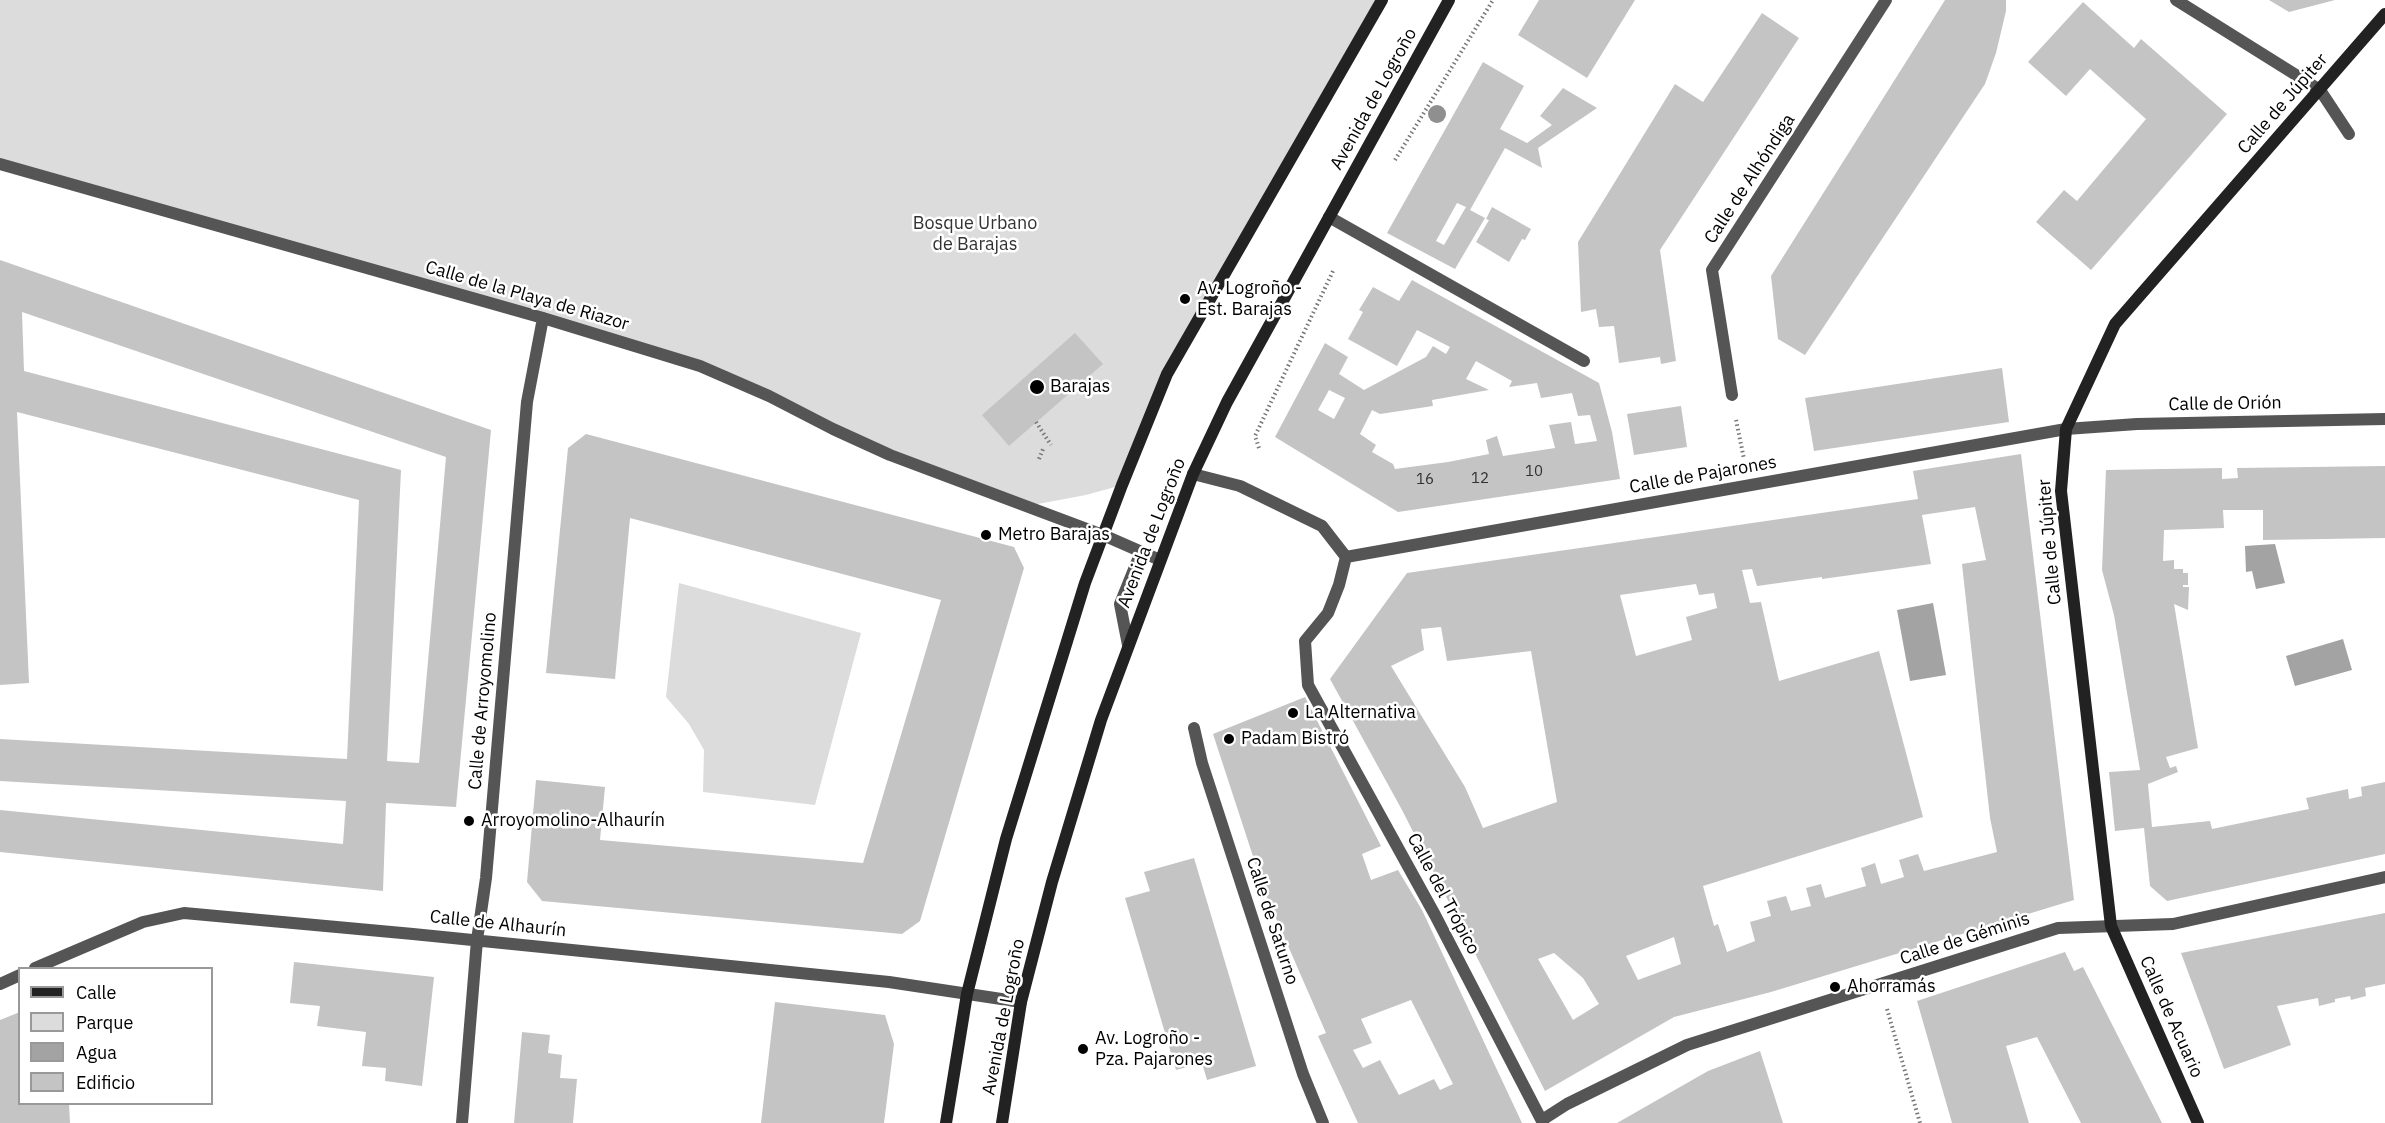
<!DOCTYPE html>
<html>
<head>
<meta charset="utf-8">
<style>
  body { margin:0 }
  #map { position:relative; width:2385px; height:1123px; overflow:hidden; background:#fff; font-family:"IBM Plex Sans",sans-serif }
  canvas { display:block }
  .legend { position:absolute; left:18px; top:967px; width:195px; height:138px; box-sizing:border-box; background:#fff; border:2px solid #999; margin:0; padding:8px 10px; list-style:none; font-size:18px; color:#000 }
  .legend li { display:flex; align-items:center; gap:12px; height:30px }
  .legend b { width:30px; border:2px solid #999 }
</style>
</head>
<body>
<div id="map">
<canvas width="2385" height="1123"></canvas>
<ul class="legend">
<li><b style="height:8px;background:#222"></b>Calle</li>
<li><b style="height:16px;background:#dcdcdc"></b>Parque</li>
<li><b style="height:16px;background:#a3a3a3"></b>Agua</li>
<li><b style="height:16px;background:#c4c4c4"></b>Edificio</li>
</ul>
</div>
<script>
const ctx = document.querySelector('canvas').getContext('2d');
ctx.lineJoin = 'round';
function fillPath(path, color) {
  ctx.fillStyle = color;
  ctx.fill(path, 'evenodd');
}
function stroke(path, color, width, dash) {
  ctx.strokeStyle = color;
  ctx.lineWidth = width;
  ctx.lineCap = dash ? 'butt' : 'round';
  ctx.setLineDash(dash || []);
  ctx.stroke(path);
}
function drawText(font, color, halo, rows, align = 'center') {
  ctx.font = font + ' "IBM Plex Sans",sans-serif';
  ctx.lineWidth = 5;
  ctx.setLineDash([]);
  ctx.textBaseline = 'middle';
  ctx.strokeStyle = halo;
  ctx.fillStyle = color;
  for (const [text, x, y, turn = 0] of rows) {
    ctx.save();
    ctx.translate(x, y);
    ctx.rotate((+turn || 0) * Math.PI / 180);
    ctx.textAlign = isNaN(turn) ? turn : align;
    if (halo) ctx.strokeText(text, 0, 0);
    ctx.fillText(text, 0, 0);
    ctx.restore();
  }
}
const green = new Path2D(`
  M0,0H1382L1167,374L1122,485L1086,495L1027,506L998,496L700,366L0,164Z
  M679,583L861,633L815,805L703,792L704,750L689,724L666,697Z`);
const water = new Path2D(`
  M2275,544L2285,583L2256,589L2252,571L2246,572L2245,546Z
  M1933,603L1946,675L1910,681L1897,610Z
  M2343,639L2352,670L2295,686L2286,656Z`);
const building = new Path2D(`
  M1539,0H1635L1587,78L1518,35Z
  M1945,0H2006V11L1996,53L1985,84L1805,355L1778,339L1771,276Z
  M2269,0H2335L2289,12Z
  M2083,2L2134,48L2141,39L2227,114L2091,270L2036,222L2064,190L2077,201L2146,119L2090,69L2066,96L2028,62Z
  M1762,13L1799,38L1660,250L1676,361L1661,364L1660,357L1619,363L1614,326L1599,327L1596,309L1581,312L1578,242L1675,84L1703,102Z
  M1483,62L1524,86L1500,129L1527,143L1552,125L1540,116L1563,88L1597,108L1538,148L1542,168L1505,148L1470,210L1485,218L1455,269L1387,233ZM1457,203L1466,207L1444,245L1436,241Z
  M1492,207L1531,229L1525,240L1522,239L1509,262L1476,242L1489,220L1486,219Z
  M0,260L491,430L456,807L386,803L383,891L0,852V810L343,844L346,801L0,781V739L347,759L359,500L17,412L29,683L0,685ZM22,312L446,457L419,763L387,761L401,470L24,371Z
  M1412,280L1599,383L1612,432L1620,479L1398,512L1275,437L1325,343L1348,357L1339,374L1364,390L1426,357L1433,346L1446,354L1450,347L1417,330L1397,366L1348,339L1363,312L1359,310L1373,287L1399,301ZM1476,361L1512,381L1509,387L1537,383L1541,398L1572,393L1578,416L1590,415L1597,441L1575,444L1571,422L1549,425L1555,448L1503,456L1497,436L1486,440L1489,454L1448,462L1395,469L1393,464L1372,452L1376,445L1360,434L1372,410L1380,414L1433,406L1432,400L1489,390L1466,379ZM1329,390L1345,398L1334,419L1318,410Z
  M1075,333L1103,364L1009,446L982,415Z
  M2002,368L2009,422L1814,451L1805,398Z
  M1681,406L1687,447L1634,455L1627,414Z
  M586,434L1014,547L1024,568L920,921L902,934L542,901L527,882L536,780L605,787L600,840L863,863L941,600L630,518L615,679L546,673L568,448Z
  M2021,454L2074,900L1771,992L1674,1017L1545,1091L1402,810L1330,679L1407,573L1918,499L1913,471ZM1975,507L1986,560L1962,564L1990,818L1997,852L1924,871L1918,854L1899,860L1904,877L1881,884L1875,863L1861,868L1866,886L1825,898L1821,884L1806,888L1811,906L1791,911L1786,896L1767,901L1771,916L1750,922L1755,941L1727,952L1718,924L1714,926L1703,886L1923,817L1879,651L1779,681L1761,602L1750,603L1742,570L1752,569L1757,586L1822,577V579L1931,564L1922,515ZM1696,584L1699,595L1714,593L1717,608L1686,617L1692,640L1636,656L1620,595ZM1441,627L1447,661L1531,651L1557,802L1483,828L1465,787L1391,666L1424,650L1421,629ZM1674,937L1681,964L1638,980L1626,956ZM1554,953L1583,978L1599,1004L1573,1020L1538,959Z
  M2385,466V538L2263,540V510H2223L2224,528L2164,530L2163,561L2174,560V569H2183V573H2188V585H2183V587H2189L2188,610L2174,604L2198,748L2166,757L2170,768L2176,766L2178,772L2148,784L2152,827L2210,821L2212,829L2309,809L2306,798L2348,789L2349,799L2362,796L2361,787L2385,782V854L2167,901L2150,886L2144,828L2115,831L2109,772L2140,770L2114,615L2102,570L2106,470L2222,468V479L2238,478L2237,468Z
  M1305,697L1381,846L1362,854L1371,880L1398,870L1422,910L1522,1123H1358L1318,1036L1326,1033L1265,893L1213,734ZM1411,1000L1453,1084L1440,1090L1434,1079L1399,1095L1380,1060L1363,1068L1353,1050L1372,1043L1361,1019Z
  M1194,858L1256,1066L1207,1080L1202,1063L1176,1070L1125,898L1150,891L1144,872Z
  M2385,913V984L2365,988L2366,996L2351,1000L2350,996L2335,999V1002L2319,1006L2318,998L2277,1006L2291,1045L2224,1069L2181,953Z
  M2065,952L2074,971L2083,967L2162,1123H2081L2037,1037L2006,1046L2029,1123H1952L1917,1001Z
  M294,962L434,977L422,1086L385,1081L386,1068L362,1066L366,1032L317,1026L320,1006L290,1003Z
  M775,1002L885,1015L894,1044L884,1123H761Z
  M20,1012V1104H69L70,1123H0V1020Z
  M522,1032L550,1035L548,1053L562,1055L560,1078L577,1079L573,1123H514Z
  M1760,1051L1783,1123H1617L1708,1071Z`);
const path = new Path2D(`
  M1395,160L1493,0
  M1736,420L1744,459
  M1036,422L1051,445
  M1259,448L1255,436L1334,269
  M1039,459L1043,449
  M1887,1009L1920,1123`);
const lane = new Path2D(`
  M2320,90L2349,134`);
const street = new Path2D(`
  M2176,0L2320,90
  M0,164L543,318L700,366L769,396L833,429L890,455L1103,535L1160,560
  M1329,217L1584,361
  M1732,395L1712,270L1886,0
  M1193,474L1240,486L1322,526L1346,557
  M1346,557L2066,429L2137,424L2385,419
  M1346,557L1339,585L1328,613L1305,641L1308,685L1435,915L1543,1123
  M1128,645L1120,604L1141,552
  M1194,728L1202,763L1303,1074L1323,1123
  M35,968L143,922L184,913L413,934L889,982L1021,1002
  M0,984L20,975
  M1542,1120L1567,1104L1687,1045L2058,928L2173,924L2385,877
  M462,1123L477,940L486,878L527,402L543,318`);
const secondary = new Path2D(`
  M946,1123L967,994L1006,839L1085,583L1122,485L1167,374L1382,0
  M1002,1123L1021,1002L1052,882L1101,720L1193,474L1227,402L1449,0
  M2198,1123L2111,926L2061,491L2066,429L2115,324L2385,14`);
const trees = [
  [1437,114]
];
const markers = [
  [1185,299,6,"#000"],
  [1037,387,8,"#000"],
  [986,535,6,"#000"],
  [1293,713,6,"#000"],
  [1229,739,6,"#000"],
  [469,821,6,"#000"],
  [1835,987,6,"#000"],
  [1083,1049,6,"#000"]
];
const numberNames = [
  ["10",1534,472],
  ["12",1480,479],
  ["16",1425,480]
];
const streetNames = [
  ["Avenida de Logroño",1374,99,-61],
  ["Calle de Júpiter",2283,104,-49],
  ["Calle de Alhóndiga",1750,179,-57],
  ["Calle de la Playa de Riazor",527,296,16],
  ["Calle de Orión",2225,404,-1],
  ["Calle de Pajarones",1703,475,-10],
  ["Avenida de Logroño",1152,533,-69],
  ["Calle de Júpiter",2050,542,-95],
  ["Calle de Arroyomolino",483,701,-85],
  ["Calle del Trópico",1443,894,62],
  ["Calle de Saturno",1272,921,72],
  ["Calle de Alhaurín",498,924,6],
  ["Calle de Géminis",1965,939,-18],
  ["Avenida de Logroño",1004,1017,-79],
  ["Calle de Acuario",2171,1017,66]
];
const parkNames = [
  ["Bosque Urbano",975,224],
  ["de Barajas",975,245]
];
const poiNames = [
  ["Av. Logroño -",1197,289],
  ["Est. Barajas",1197,310],
  ["Barajas",1050,387],
  ["Metro Barajas",998,535],
  ["La Alternativa",1305,713],
  ["Padam Bistró",1241,739],
  ["Arroyomolino-Alhaurín",481,821],
  ["Ahorramás",1847,987],
  ["Av. Logroño -",1095,1039],
  ["Pza. Pajarones",1095,1060]
];
fillPath(green, '#dcdcdc');
fillPath(water, '#a3a3a3');
fillPath(building, '#c4c4c4');
stroke(path, '#777', 4, [1.5, 3]);
stroke(lane, '#555', 12);
stroke(street, '#555', 12);
stroke(secondary, '#222', 12);
ctx.fillStyle = '#8f8f8f';
for (const [x, y] of trees) {
  ctx.beginPath();
  ctx.arc(x, y, 9, 0, 2 * Math.PI);
  ctx.fill();
}
for (const [x, y, r, color] of markers) {
  const dot = new Path2D();
  dot.arc(x, y, r, 0, 2 * Math.PI);
  ctx.fillStyle = color;
  ctx.fill(dot);
  stroke(dot, '#fff', 2);
}
drawText('15px', '#313131', null, numberNames);
drawText('18px', '#000', '#fff', streetNames);
drawText('18px', '#333', '#fff', parkNames);
drawText('18px', '#000', '#fff', poiNames, 'left');
</script>
</body>
</html>
